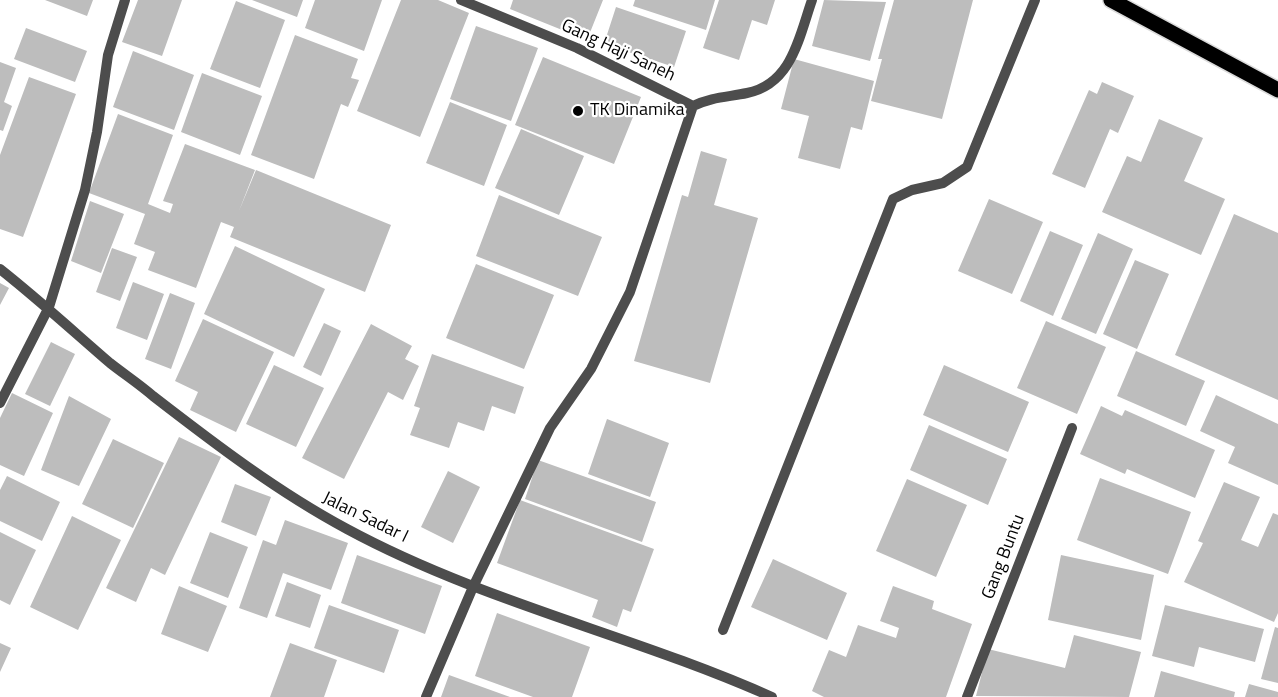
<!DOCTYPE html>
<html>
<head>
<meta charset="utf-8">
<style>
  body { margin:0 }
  canvas { display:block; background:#fff }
</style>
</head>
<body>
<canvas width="1278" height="697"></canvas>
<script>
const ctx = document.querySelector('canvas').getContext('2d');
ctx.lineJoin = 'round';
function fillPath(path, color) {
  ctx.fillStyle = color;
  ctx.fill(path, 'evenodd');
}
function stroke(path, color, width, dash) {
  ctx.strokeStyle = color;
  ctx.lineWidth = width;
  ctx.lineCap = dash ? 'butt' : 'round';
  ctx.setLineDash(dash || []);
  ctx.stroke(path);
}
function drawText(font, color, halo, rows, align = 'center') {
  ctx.font = font + ' "Titillium Web",sans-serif';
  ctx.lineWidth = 4.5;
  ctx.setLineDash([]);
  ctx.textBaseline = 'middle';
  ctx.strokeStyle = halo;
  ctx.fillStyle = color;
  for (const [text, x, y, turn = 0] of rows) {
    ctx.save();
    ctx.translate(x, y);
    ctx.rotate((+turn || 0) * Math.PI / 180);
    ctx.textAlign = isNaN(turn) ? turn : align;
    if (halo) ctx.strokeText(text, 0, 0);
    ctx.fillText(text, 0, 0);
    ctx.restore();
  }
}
const building = new Path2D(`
  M45,0H93L87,16Z
  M138,0H182L162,56L122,42Z
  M252,0H303L297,17Z
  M315,0H382L364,51L305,28Z
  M401,0H438L469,13L420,137L357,111Z
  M513,0H603L587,40L510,9Z
  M635,0H715L706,30L633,6Z
  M719,0H775L767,25L752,20L739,60L703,48Z
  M824,0L886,2L870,61L812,46Z
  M894,0H973L942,119L871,101L882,59H878Z
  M236,1L285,20L260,88L210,69Z
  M616,7L686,31L674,67L604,44Z
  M476,26L538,48L511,121L450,99Z
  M26,28L87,51L75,82L14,59Z
  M295,35L358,59L351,78L359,80L348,107L341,104L314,179L251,155Z
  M133,51L194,75L174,130L113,107Z
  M543,57L641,97L614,164L515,125Z
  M794,59L874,81L862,130L851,127L840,169L798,158L809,116L781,109Z
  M0,62L16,68L4,102L12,106L3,131L0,130Z
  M202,73L262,96L240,155L181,132Z
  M29,77L76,94L23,237L0,229V155Z
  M1102,82L1134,96L1118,133L1110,129L1085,188L1052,174L1089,90L1097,94Z
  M450,102L507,125L484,186L426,163Z
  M118,114L173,135L148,204L170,213L173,204L163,201L185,144L255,170L239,211L256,170L391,225L365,292L230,237L234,227L221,222L196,288L148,270L155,252L134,244L145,214L89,193Z
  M1159,119L1203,138L1184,181L1225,199L1201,255L1102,212L1127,156L1141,162Z
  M521,129L584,156L559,215L495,188Z
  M701,151L727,159L714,205L758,218L710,383L634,361L682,195L688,197Z
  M499,195L602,237L578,296L476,256Z
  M989,199L1043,222L1012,294L958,271Z
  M90,201L124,214L101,273L71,261Z
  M1234,214L1278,233V400L1175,355Z
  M1050,231L1083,245L1053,316L1020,301Z
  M1098,233L1133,249L1096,334L1061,319Z
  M235,246L325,289L294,357L204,314Z
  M112,248L137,257L120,301L96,292Z
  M1135,260L1169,274L1137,349L1103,334Z
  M476,264L554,295L524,369L446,338Z
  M133,282L164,294L147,340L116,328Z
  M0,283L9,288L0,305Z
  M170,293L195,303L171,369L145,359Z
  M203,319L274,352L236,432L190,410L198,392L175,381Z
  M1046,321L1106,347L1077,414L1017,388Z
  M324,323L341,331L321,376L303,367Z
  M371,324L412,346L405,359L419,366L403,400L388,392L344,479L302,458Z
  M51,342L75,354L50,406L25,394Z
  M1136,351L1205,381L1186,426L1117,396Z
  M432,354L524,387L515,414L492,406L484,431L458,422L449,448L410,435L420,408L414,406Z
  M274,365L324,388L296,447L246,424Z
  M944,365L1029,402L1008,452L923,415Z
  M12,393L53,413L24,476L0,465V418Z
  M1216,395L1278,424V485L1228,463L1235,447L1200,431Z
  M69,396L111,419L79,486L41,470Z
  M1101,406L1122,416L1125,410L1215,450L1195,498L1127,469L1125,474L1080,454Z
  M607,419L669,443L650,497L588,474Z
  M929,425L1007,459L988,505L910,470Z
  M179,437L221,457L165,575L151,568L136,602L106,588Z
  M113,439L164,463L133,528L82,504Z
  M538,460L656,502L642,542L525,499Z
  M448,471L480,487L453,543L421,527Z
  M7,476L60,502L42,541L0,521V490Z
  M1100,478L1191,512L1168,574L1077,540Z
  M907,479L967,505L936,577L876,551Z
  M1224,482L1260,497L1241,540L1258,547L1273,513L1278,515V613L1274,622L1184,582L1203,543L1198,541Z
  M235,484L271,497L256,536L221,522Z
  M520,500L654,549L631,612L623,609L617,627L592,617L598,600L497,563Z
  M72,516L121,540L78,630L30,607Z
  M285,520L348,543L331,590L283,573L267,618L239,608L263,540L276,545Z
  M0,532L36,550L10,605L0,600Z
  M210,532L248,547L228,598L190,583Z
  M357,555L442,586L425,634L341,603Z
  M1061,555L1154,575L1141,640L1048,620Z
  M773,559L847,593L827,640L751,607Z
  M287,582L321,595L310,628L275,616Z
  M179,586L227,606L208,652L161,634Z
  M893,586L934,601L932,609L972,624L946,697H824L812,691L829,650L846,657L858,625L896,638L899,628L880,621Z
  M329,605L399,630L384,673L314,648Z
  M1165,605L1264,629L1255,662L1199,647L1194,667L1152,656Z
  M497,613L590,647L572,697H533L475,676Z
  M1275,627L1278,628V683L1261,679Z
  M1074,635L1141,652L1129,697L976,696L988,649L1065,668Z
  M0,643L11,648L0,672Z
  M290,643L337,660L324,697H270Z
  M1161,671L1235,692L1234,697H1154Z
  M449,675L510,697H441Z
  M1249,684L1278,692V697H1245Z`);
const minor = new Path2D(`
  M461,0L577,48L693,106
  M0,269C38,299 73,331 110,363C124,374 139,384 153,396C215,444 278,492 347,529C482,602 633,635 772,697
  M0,403L49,307L85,190L97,132L108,55L125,0
  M723,630L893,199L912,190L943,183L967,167L1035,0
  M426,697L473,587L550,428L591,369L630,292L693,106C711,97 728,97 747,93C792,84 799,37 812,0
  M967,697L1072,428`);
const major = new Path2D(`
  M1111,0L1278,90`);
const markers = [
  [578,111,6,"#000"]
];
const streetNames = [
  ["Gang Haji Saneh",618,51,25],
  ["Jalan Sadar I",365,518,26],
  ["Gang Buntu",1004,557,-69]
];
const poiNames = [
  ["TK Dinamika",590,111]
];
fillPath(building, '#bdbdbd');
stroke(major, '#dbdbdb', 18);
stroke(minor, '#4d4d4d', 10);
stroke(major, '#000', 15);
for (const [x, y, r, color] of markers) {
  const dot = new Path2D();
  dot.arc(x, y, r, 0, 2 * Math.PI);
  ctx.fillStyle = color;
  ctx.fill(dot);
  stroke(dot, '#fff', 2);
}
drawText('18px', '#000', '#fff', streetNames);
drawText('18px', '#000', '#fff', poiNames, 'left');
</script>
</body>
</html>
